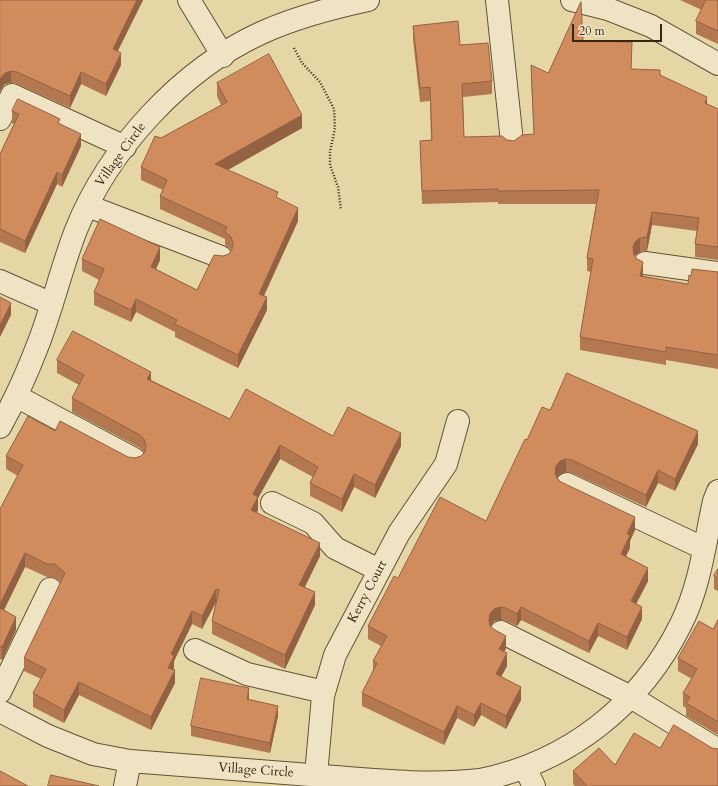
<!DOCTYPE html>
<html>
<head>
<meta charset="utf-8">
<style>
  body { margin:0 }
  #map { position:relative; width:718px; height:786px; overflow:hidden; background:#e5d6a5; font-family:Cardo,serif }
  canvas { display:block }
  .scale { position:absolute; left:572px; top:24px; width:90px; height:18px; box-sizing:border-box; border:2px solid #342611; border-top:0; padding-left:5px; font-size:12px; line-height:14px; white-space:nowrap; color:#342611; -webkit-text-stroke:3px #eee4c4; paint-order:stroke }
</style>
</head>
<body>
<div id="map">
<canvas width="718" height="786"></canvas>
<div class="scale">20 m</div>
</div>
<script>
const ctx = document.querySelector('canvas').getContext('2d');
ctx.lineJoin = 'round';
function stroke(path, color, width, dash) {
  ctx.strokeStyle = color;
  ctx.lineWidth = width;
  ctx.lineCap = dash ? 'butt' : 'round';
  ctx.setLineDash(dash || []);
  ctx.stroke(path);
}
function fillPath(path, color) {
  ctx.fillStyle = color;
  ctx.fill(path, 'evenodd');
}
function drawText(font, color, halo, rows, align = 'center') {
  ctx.font = font + ' Cardo,serif';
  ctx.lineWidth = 3;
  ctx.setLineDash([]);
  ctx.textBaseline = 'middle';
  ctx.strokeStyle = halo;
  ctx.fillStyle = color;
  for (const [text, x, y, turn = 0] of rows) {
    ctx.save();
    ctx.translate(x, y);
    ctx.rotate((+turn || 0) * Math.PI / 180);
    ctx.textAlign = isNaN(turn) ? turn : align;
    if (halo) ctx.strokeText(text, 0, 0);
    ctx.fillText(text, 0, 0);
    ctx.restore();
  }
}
const path = new Path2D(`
  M294,48L302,63L320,82L334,109L335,128L330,152V165L338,187L341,210`);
const minor = new Path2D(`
  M189,0L223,56
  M497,0L512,142
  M572,0L608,9L651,26L718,64
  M0,119L12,95L125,147
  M88,206L221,257
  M645,263L718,273
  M0,281L52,304
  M16,396L134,459
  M0,427C15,400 28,371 39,342C53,305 62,266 76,230C109,148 181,70 261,33C296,17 331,8 368,0
  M567,484L703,548
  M272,503L313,523L335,548L379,570
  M501,632L631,697L718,750
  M195,650L247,674L324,692
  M0,692L50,589
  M0,711L48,736L93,754L130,761C195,766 259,771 323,776C374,780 429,786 480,780C569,762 641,705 681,624C700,586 705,542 714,501L718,491
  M525,768L534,786
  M316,775L323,696L335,655L399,533L446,464L458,421
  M125,786L130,761`);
const wall = new Path2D(`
  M0,0H143L117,51L121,65L106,96L81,84L70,108L17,84L11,83L5,84L0,91Z
  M680,0H718V44L696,34V21L702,10Z
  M413,26L460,45L492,81V94L463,97L464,137L507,140L514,141L534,134L531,78V65L548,73L583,41L632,56L631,69L660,75L707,104L718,109V260L695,257V244L697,231L652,225L647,251L640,252L635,255V256L643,276L688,284L691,276L718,272V369L666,360V365L580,350V337L591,272L587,271V258L596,204H498V202L422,204L420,141L431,140L430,101L420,102L413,40Z
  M217,83L302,128L228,170L278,198L298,221L264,296L267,310L238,368L175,337V332L136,312L131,322L94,305V292L99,280L82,271V259L160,260L156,269L197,290L223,256L229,254L231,251V249L225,245V239L160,209V196L163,190L141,180V167L161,138L221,105L217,96Z
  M12,111L60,124L81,146L62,187L57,184L25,253L0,242V154L14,124L12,123Z
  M57,360L151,380L230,419L333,436L401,446L375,498L354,487L342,512L310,496V483L313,477L280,459L258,498V510L257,513L320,556L305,587L315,605L285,669L212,634V621L216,602L202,629L192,624L174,661V669L175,683L151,730L79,695L64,723L33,707V693L41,679L24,671V658L61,582L55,578L47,577L25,567L4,610L16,630L2,660L0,659V509L18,476L6,469V456L55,431L128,457L135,458L141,456L144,452L140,448L72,412V398L79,385L57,373Z
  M550,410L698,444L675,491L658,483L646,507L572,473L566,472L560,474L556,478L561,482L635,530L630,541V548L626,556L648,581L636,604L642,619L627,650L598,636L589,653L521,620L517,626L506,621L501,620L494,621L490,626L506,648L504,652L507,666L501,677L521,700L506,729L481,715L474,727L457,718L444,745L362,706V693L373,671V661L381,646L368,639V626L398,578L486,521L527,440Z
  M718,569V591L714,589V576Z
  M718,620V735L686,716V708L683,706V693L692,679L678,671V658L713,629Z
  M249,698V700L278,716L270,753L191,736V726Z
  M660,748H712L718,786H575L573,784V771L615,765Z`);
const shadedWall = new Path2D(`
  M137,0H143L113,61V49Z
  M121,53V65L106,96V84Z
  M11,71V83L5,84L0,91V79L1,77L5,73Z
  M81,72V84L70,108V96Z
  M707,97V111L705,103Z
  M302,115V128L215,177V164Z
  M81,134V146L62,187V175Z
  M57,172V184L25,253V241Z
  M298,208V221L259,306V294Z
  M652,212V225L647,251V237Z
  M640,238V252L635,255L633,261V247L635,242Z
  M160,247V260L151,280V267Z
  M643,262V275L640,289V276Z
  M267,297V310L238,368V355Z
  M136,299V312L131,322V310Z
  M11,303V315L0,337V325Z
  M151,372V385L147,379Z
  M698,431V444L675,491V479Z
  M401,433V446L375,498V485Z
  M280,445V459L258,498V510L251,523V510L253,494Z
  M566,459V472L560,474L556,478L555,473L556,466L560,461Z
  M658,470V483L646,507V495Z
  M354,474V487L342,512V499Z
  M635,517V530L630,541V548L621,566V554L627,534Z
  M320,543V556L299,598V585Z
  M25,553V567L0,618V604Z
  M648,568V581L631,614V601Z
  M216,589V602L202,629V616Z
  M315,592V605L285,669V655Z
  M501,607V620L494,621L490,627L489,620L490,614L494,609Z
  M521,607V620L517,626V614Z
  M642,607V619L627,650V637Z
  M192,611V624L174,661V669L168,681V668L171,654Z
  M16,617V630L2,660V647Z
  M598,623V636L589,653V641Z
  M506,636V648L499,662V649Z
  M507,653V666L496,686V674Z
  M175,670V683L151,730V717Z
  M79,682V695L64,723V710Z
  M521,687V700L506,729V716Z
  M249,688V698L247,709V699Z
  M481,703V715L474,727V715Z
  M278,706V716L270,753V743Z
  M457,706V718L444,745V732Z`);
const building = new Path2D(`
  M0,0H137L113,49L121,53L106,84L81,72L70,96L17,72L11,71L5,73L0,79Z
  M706,0H718V31L696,21Z
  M581,2L583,41L632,42L631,69L660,70V75L707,97L705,103L718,109V247L695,244L699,218L652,212L647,237L640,238L635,242L633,247L634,255L637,259L643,262L640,276L688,284L689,275L691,276L692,269L718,272V355L666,347V352L580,337L593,259L587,258L599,190L498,191V189L422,191L420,141L432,140L430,87L420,88L413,26L458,21L460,45L488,43L492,81L462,84L464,137L502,136L507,140L514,141L522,135L534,134L531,65L548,73Z
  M269,54L302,115L215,164L278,192L276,197L298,208L259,294L267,297L238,355L175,324L177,320L136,299L131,310L94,292L104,269L82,259L100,219L160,247L151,267L197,290L214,255L223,256L229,254L232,249L233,243L231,237L225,232L227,227L160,196L167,180L141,167L155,136L161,138L227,102L217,83Z
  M18,99L60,119L58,123L81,134L62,175L57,172L25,241L0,229V154L19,114L12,111Z
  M0,297L11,303L0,325Z
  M73,331L151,372L147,379L230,419L246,389L333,436L348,407L401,433L375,485L354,474L342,499L310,483L318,467L280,445L253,494L258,497L251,510L320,543L299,585L315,592L285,655L212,621L219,590L216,589L202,616L192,611L171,654L174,656L168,668L175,670L151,717L79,682L64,710L33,693L46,669L24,658L65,573L55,564H47L25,553L0,604V509L23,465L6,456L28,416L55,431L60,421L128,457L135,458L141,456L145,452L146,445L144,439L140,435L72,398L84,375L57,360Z
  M567,373L698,431L675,479L658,470L646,495L572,460L566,459L560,461L556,466L555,473L557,478L561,482L635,517L627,534L630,535L621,554L648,568L631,601L642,607L627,637L598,623L589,641L521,607L517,614L506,608L501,607L494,609L490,614L489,620L490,626L495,630L506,636L499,649L507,653L496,674L521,687L506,716L481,703L474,715L457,706L444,732L362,693L377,663L373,661L387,636L368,626L394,576L398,578L440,497L486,521L525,439L527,440L542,407L550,410Z
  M718,569V578L714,576Z
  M0,608L16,617L2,647L0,646Z
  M718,620V722L686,703L690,697L683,693L697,669L678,658L699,621L713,629Z
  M201,678L249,688L247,699L278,706L270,743L191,726Z
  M674,725L712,748L718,749V786H587L573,771L599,748L615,765L634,733L660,748Z
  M0,771L28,786H0Z
  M51,775L99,786H48Z`);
const streetNames = [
  ["Village Circle",121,155,-54],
  ["Kerry Court",368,592,-62],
  ["Village Circle",256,771,4]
];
stroke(minor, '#605236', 24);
stroke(path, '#342611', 2.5, [1, 2]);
stroke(minor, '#eee4c4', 22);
fillPath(wall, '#b47851');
fillPath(shadedWall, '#926242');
fillPath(building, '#d18c5e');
stroke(building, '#926242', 1);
drawText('13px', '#342611', '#eee4c4', streetNames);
</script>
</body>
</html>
